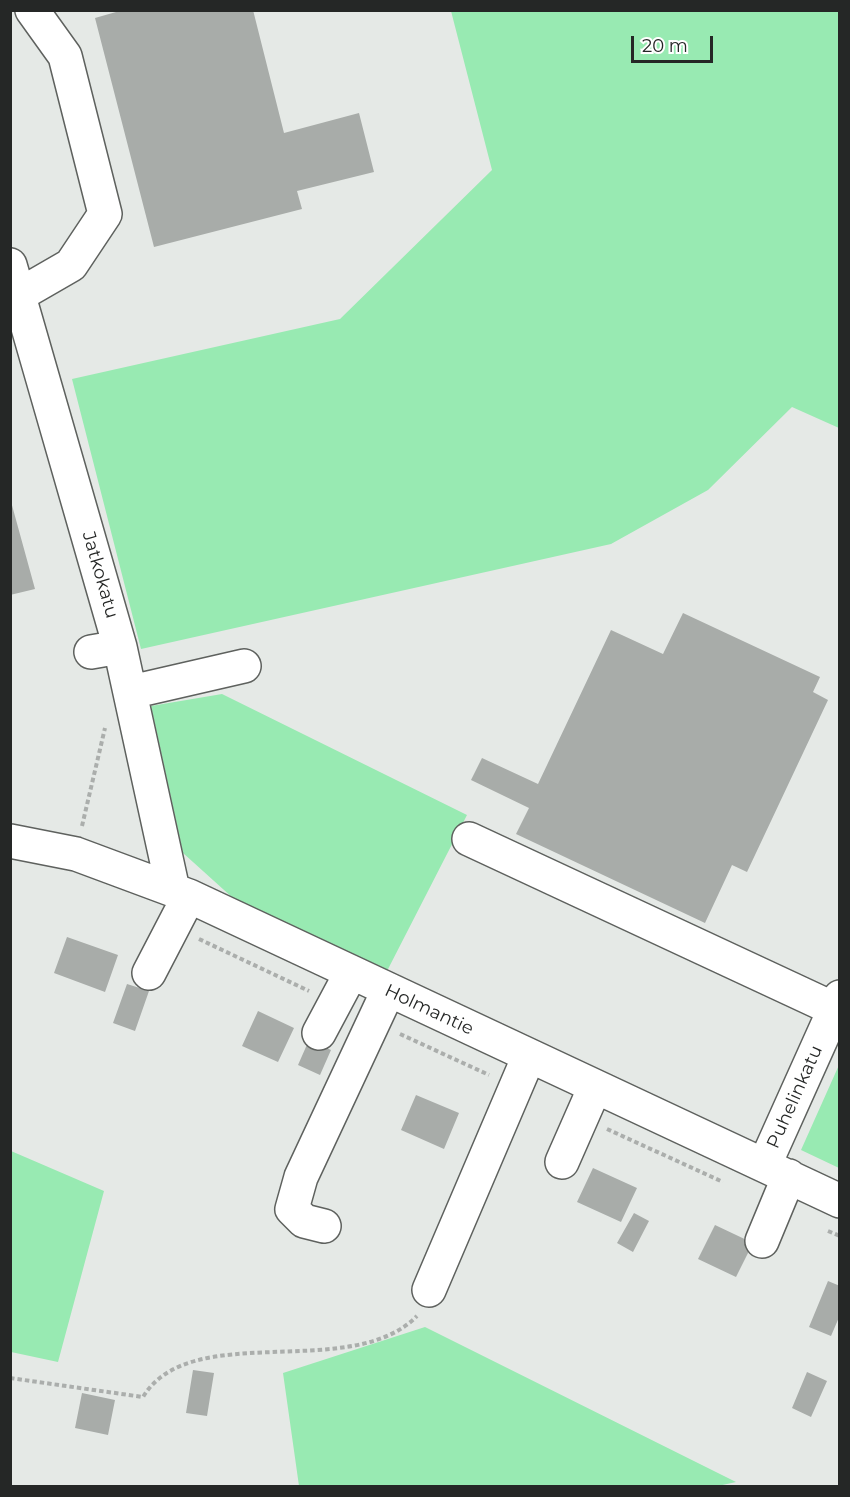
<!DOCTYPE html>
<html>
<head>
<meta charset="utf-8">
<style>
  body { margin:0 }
  #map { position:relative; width:850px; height:1497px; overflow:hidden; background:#e5e9e6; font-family:Montserrat,sans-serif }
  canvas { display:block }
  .frame { position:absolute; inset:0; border:12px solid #252726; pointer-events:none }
  .scale { position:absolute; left:631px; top:36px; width:82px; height:27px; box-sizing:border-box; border:3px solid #252726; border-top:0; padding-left:8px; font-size:18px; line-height:21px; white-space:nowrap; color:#252726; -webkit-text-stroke:4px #fff; paint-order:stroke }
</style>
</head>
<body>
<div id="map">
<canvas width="850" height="1497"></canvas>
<div class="frame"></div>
<div class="scale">20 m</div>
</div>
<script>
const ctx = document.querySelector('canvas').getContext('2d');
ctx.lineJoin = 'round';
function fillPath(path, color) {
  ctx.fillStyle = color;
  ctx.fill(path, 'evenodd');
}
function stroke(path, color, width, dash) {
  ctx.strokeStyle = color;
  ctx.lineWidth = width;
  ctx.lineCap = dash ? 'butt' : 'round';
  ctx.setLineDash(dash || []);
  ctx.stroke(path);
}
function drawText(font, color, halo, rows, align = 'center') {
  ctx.font = font + ' Montserrat,sans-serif';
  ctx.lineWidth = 5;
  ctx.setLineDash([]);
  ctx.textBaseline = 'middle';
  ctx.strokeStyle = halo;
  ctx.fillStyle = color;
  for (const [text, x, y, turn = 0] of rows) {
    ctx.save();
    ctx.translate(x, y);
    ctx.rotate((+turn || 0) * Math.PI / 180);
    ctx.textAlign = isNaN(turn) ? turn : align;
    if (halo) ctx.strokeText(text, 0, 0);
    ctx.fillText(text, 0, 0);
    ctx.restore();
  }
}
const green = new Path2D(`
  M451,11H839V428L792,407L708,490L611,544L141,649L72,379L340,319L492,170Z
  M222,694L467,815L386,973L234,899L183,853L151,706Z
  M839,1065V1168L801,1150Z
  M11,1151L104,1191L58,1362L11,1352Z
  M425,1327L736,1482L718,1486H299L283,1373Z`);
const building = new Path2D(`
  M123,10H253L284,133L359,113L374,172L297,191L302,209L154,247L95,18Z
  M10,498L35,589L10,595Z
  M683,613L820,677L813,692L828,700L747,872L732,865L705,923L516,834L529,808L471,780L482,758L538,784L611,630L663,654Z
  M67,937L118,955L105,992L54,973Z
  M127,984L149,991L135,1031L113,1023Z
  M258,1011L294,1028L278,1062L242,1046Z
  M309,1040L331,1050L320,1075L298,1065Z
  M416,1095L459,1113L444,1149L401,1130Z
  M593,1168L637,1188L621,1222L577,1202Z
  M634,1213L649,1221L633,1252L617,1243Z
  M715,1225L753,1243L736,1277L698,1259Z
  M828,1281L840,1286V1315L831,1336L809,1327Z
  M193,1370L214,1373L207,1416L186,1413Z
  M807,1372L827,1381L811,1417L792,1408Z
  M82,1393L115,1400L108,1435L75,1428Z`);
const path = new Path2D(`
  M82,826L105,728
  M199,939L309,991
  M400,1034L489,1075
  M607,1129L723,1182
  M828,1231L840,1236
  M10,1378L143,1397C191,1318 351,1383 417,1316`);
const minor = new Path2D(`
  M10,265L120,647L173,890
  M19,295L71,265L105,214L65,56L32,10
  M91,652L120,647
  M131,692L244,666
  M469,839L834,1009
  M10,841L76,854L189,896L840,1201
  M149,973L189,896
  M319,1033L351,973
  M562,1162L595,1087
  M765,1164L840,997
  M324,1226L304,1221L292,1209L301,1177L388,991
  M762,1241L789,1176
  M429,1290L529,1056`);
const streetNames = [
  ["Jatkokatu",100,575,74],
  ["Holmantie",429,1010,25],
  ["Puhelinkatu",795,1097,-66]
];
fillPath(green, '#98eab2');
fillPath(building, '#a8aca9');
stroke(minor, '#5e615e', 36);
stroke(path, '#abaeac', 4, [4.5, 3]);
stroke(minor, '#fff', 33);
drawText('18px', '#252726', '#fff', streetNames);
</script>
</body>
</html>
